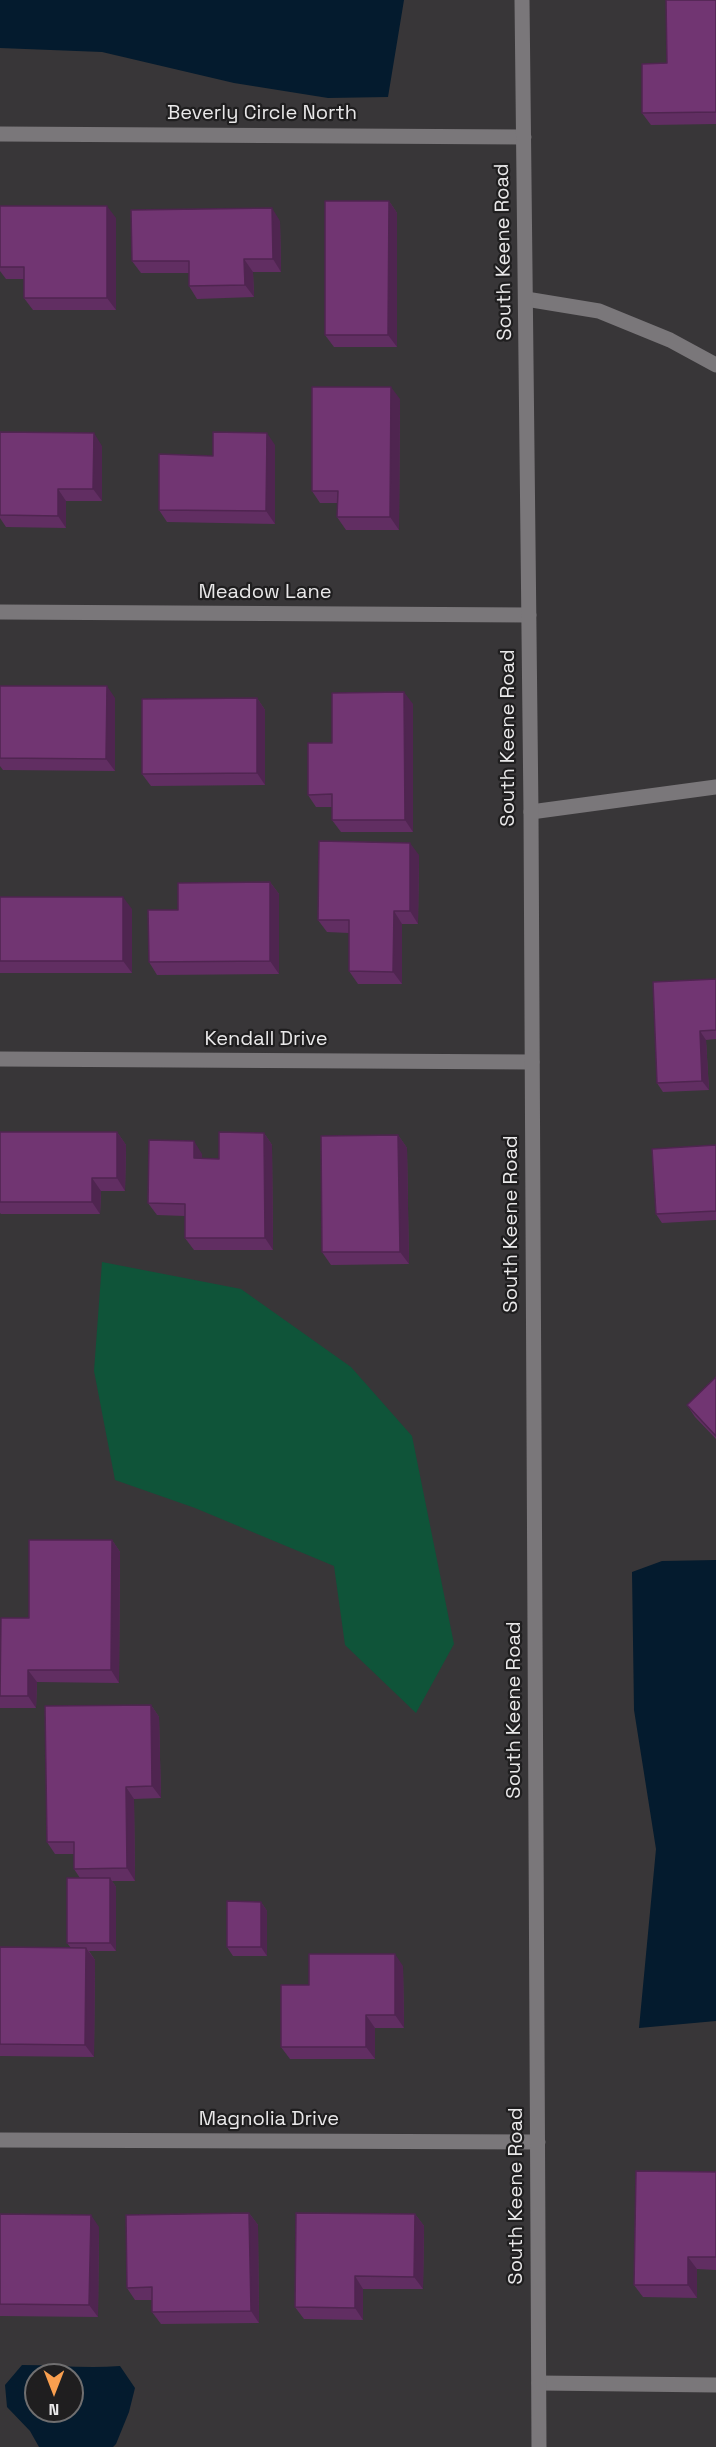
<!DOCTYPE html>
<html>
<head>
<meta charset="utf-8">
<style>
  body { margin:0 }
  #map { position:relative; width:716px; height:2447px; overflow:hidden; background:#383638; font-family:"Space Grotesk",sans-serif }
  canvas { display:block }
  .north { position:absolute; left:24px; top:2363px; width:60px; height:60px; box-sizing:border-box; background:#1f1e1f; border:2px solid #706f70; border-radius:50%; rotate:180deg; font-size:16px; font-weight:700; line-height:24px; text-align:center; color:#e9e8e9 }
  .north::after { content:''; display:block; margin:auto; width:21px; height:27px; background:#fa9f4f; clip-path:polygon(50% 0,100% 100%,50% 72%,0 100%) }
</style>
</head>
<body>
<div id="map">
<canvas width="716" height="2447"></canvas>
<div class="north">N</div>
</div>
<script>
const ctx = document.querySelector('canvas').getContext('2d');
ctx.lineJoin = 'round';
function fillPath(path, color) {
  ctx.fillStyle = color;
  ctx.fill(path, 'evenodd');
}
function stroke(path, color, width, dash) {
  ctx.strokeStyle = color;
  ctx.lineWidth = width;
  ctx.lineCap = dash ? 'butt' : 'round';
  ctx.setLineDash(dash || []);
  ctx.stroke(path);
}
function drawText(font, color, halo, rows, align = 'center') {
  ctx.font = font + ' "Space Grotesk",sans-serif';
  ctx.lineWidth = 4.5;
  ctx.setLineDash([]);
  ctx.textBaseline = 'middle';
  ctx.strokeStyle = halo;
  ctx.fillStyle = color;
  for (const [text, x, y, turn = 0] of rows) {
    ctx.save();
    ctx.translate(x, y);
    ctx.rotate((+turn || 0) * Math.PI / 180);
    ctx.textAlign = isNaN(turn) ? turn : align;
    if (halo) ctx.strokeText(text, 0, 0);
    ctx.fillText(text, 0, 0);
    ctx.restore();
  }
}
const green = new Path2D(`
  M102,1262L241,1289L351,1367L412,1436L454,1644L416,1713L345,1645L334,1566L195,1508L115,1480L94,1371Z`);
const water = new Path2D(`
  M0,0H404L388,97L328,98L234,83L102,52L0,48Z
  M716,1560V2021L639,2028L656,1849L634,1710L632,1572L662,1561Z
  M22,2365C55,2365 87,2369 120,2366L135,2388L129,2412L116,2444L113,2447H39L30,2431L7,2407L5,2385ZM36,2375H72V2411H36Z`);
const lane = new Path2D(`
  M526,299L599,311L670,340L716,365
  M531,812L716,787`);
const street = new Path2D(`
  M0,134L524,137
  M0,612L529,615
  M0,1059L532,1062
  M0,2140L538,2142
  M539,2383L716,2385`);
const secondary = new Path2D(`
  M522,0L531,812L539,2447`);
const wall = new Path2D(`
  M716,0V124L651,125L642,113L667,63Z
  M389,201L397,213V347H334L325,335Z
  M0,206L116,218V310H33L24,298V279H6L0,271Z
  M280,221L281,272H253L254,297L197,299L189,286V273H141L132,261Z
  M400,399L399,530H346L337,517V503H320L312,491Z
  M0,432L102,446V501H66V528L6,527L0,518Z
  M275,445V524L167,522L159,510L213,456Z
  M0,686L115,698V771L3,770L0,766Z
  M257,698L265,710V785L151,786L142,774Z
  M413,704V832H341L332,820V807H316L308,795L332,743Z
  M419,855L418,924H402V984H358L349,971V933L327,932L318,920Z
  M270,882L279,894V974L157,975L149,962L178,910Z
  M0,897L132,909V973H0Z
  M716,979V1039L706,1040L709,1090L663,1092L657,1083Z
  M0,1132H117L126,1145L125,1191H101L100,1214H1L0,1213Z
  M264,1133L272,1145L273,1250H194L185,1238V1216L157,1215L148,1203L202,1154V1158L219,1159Z
  M398,1135L407,1148L409,1264L331,1265L322,1252Z
  M716,1145V1220L662,1223L656,1214Z
  M716,1377V1439L695,1417L687,1405Z
  M112,1540L120,1552L119,1683L37,1682L36,1708H0V1643Z
  M151,1705L159,1717L161,1798L134,1799L135,1881H112L116,1887V1951H89L95,1960L94,2057L0,2056V1947L71,1948L67,1943L80,1878L74,1869V1854H55L47,1842Z
  M261,1902L267,1911V1956H233L227,1947Z
  M403,1966L404,2028H375V2059H290L281,2047L309,1985Z
  M716,2172V2270L697,2269V2298L643,2297L634,2285Z
  M249,2213L258,2225L259,2323L161,2324L152,2312V2300H135L127,2288Z
  M0,2214L99,2227L98,2317L0,2316Z
  M415,2214L424,2226L423,2289H363V2320L304,2319L295,2307Z`);
const shadedWall = new Path2D(`
  M389,201L397,213V347L388,335Z
  M107,206L116,218V310L107,298Z
  M272,208L280,221L281,272L273,259Z
  M244,259L253,272L254,297L245,285Z
  M391,387L400,399L399,530L390,517Z
  M94,433L102,446V501L93,489Z
  M267,433L275,445V524L266,511Z
  M58,489L66,501V528L58,516Z
  M107,686L115,698V771L106,759Z
  M404,692L413,704V832L405,820Z
  M257,698L265,710V785L257,773Z
  M410,843L419,855L418,924L410,911Z
  M270,882L279,894V974L270,961Z
  M123,897L132,909V973L123,961Z
  M394,911L402,924V984L393,972Z
  M700,1031L706,1040L709,1090L702,1081Z
  M117,1132L126,1145L125,1191L117,1178Z
  M264,1133L272,1145L273,1250L265,1238Z
  M398,1135L407,1148L409,1264L400,1252Z
  M194,1141L202,1154V1170L194,1158Z
  M92,1178L101,1191L100,1214L92,1202Z
  M112,1540L120,1552L119,1683L111,1670Z
  M28,1670L37,1682L36,1708L28,1696Z
  M151,1705L159,1717L161,1798L152,1786Z
  M126,1787L134,1799L135,1881L127,1868Z
  M110,1878L116,1887V1951L110,1943Z
  M261,1902L267,1911V1956L261,1947Z
  M86,1948L95,1960L94,2057L85,2045Z
  M395,1954L403,1966L404,2028L395,2015Z
  M366,2015L375,2028V2059L366,2047Z
  M249,2213L258,2225L259,2323L251,2311Z
  M415,2214L424,2226L423,2289L414,2277Z
  M91,2215L99,2227L98,2317L89,2305Z
  M688,2257L697,2269V2298L688,2285Z
  M355,2276L363,2289V2320L355,2308Z`);
const building = new Path2D(`
  M666,0H716V112L642,113V64L667,63Z
  M325,201H389L388,335H325Z
  M0,206H107V298H24V267H0Z
  M272,208L273,259H244L245,285L189,286V261H132L131,210Z
  M312,387H391L390,517H337L338,491H312Z
  M0,432L94,433L93,489H58V516L0,515Z
  M213,432L267,433L266,511L159,510V454L213,456Z
  M0,686H107L106,759L0,758Z
  M404,692L405,820H332V794L308,795V743H332V693Z
  M257,698V773L142,774V699Z
  M319,841L410,843V911H394L393,972L349,971V920H318Z
  M270,882V961L149,962L148,910H178V883Z
  M0,897H123V961H0Z
  M716,979V1030L700,1031L702,1081L657,1083L653,982Z
  M0,1132H117V1178H92V1202H0Z
  M219,1132L264,1133L265,1238H185V1204L148,1203L149,1140L194,1141V1158L219,1159Z
  M398,1135L400,1252H322L321,1136Z
  M716,1145V1211L656,1214L652,1149Z
  M716,1377V1436L687,1405Z
  M29,1540H112L111,1670H28V1696H0L1,1618H29Z
  M151,1705L152,1786L126,1787L127,1868L74,1869V1842H47L45,1706Z
  M67,1878H110V1943H67Z
  M227,1901L261,1902V1947H227Z
  M0,1947L86,1948L85,2045L0,2044Z
  M309,1954H395V2015H366V2047H281V1985H309Z
  M636,2171L716,2172V2257H688V2285H634Z
  M249,2213L251,2311L152,2312V2287L127,2288L126,2215Z
  M296,2213L415,2214L414,2277L355,2276V2308L295,2307Z
  M0,2214L91,2215L89,2305L0,2304Z`);
const streetNames = [
  ["Beverly Circle North",262,114],
  ["South Keene Road",504,252,-91],
  ["Meadow Lane",265,593],
  ["South Keene Road",509,738,-90],
  ["Kendall Drive",266,1040],
  ["South Keene Road",512,1224,-90],
  ["South Keene Road",515,1710,-90],
  ["Magnolia Drive",269,2120],
  ["South Keene Road",517,2196,-90]
];
fillPath(green, '#0f5439');
fillPath(water, '#041b2e');
stroke(lane, '#7a777a', 15);
stroke(street, '#7a777a', 15);
stroke(secondary, '#7a777a', 15);
fillPath(wall, '#612e62');
fillPath(shadedWall, '#4f2550');
fillPath(building, '#713572');
stroke(building, '#4f2550', 1.5);
drawText('20px', '#e9e8e9', '#1f1e1f', streetNames);
</script>
</body>
</html>
